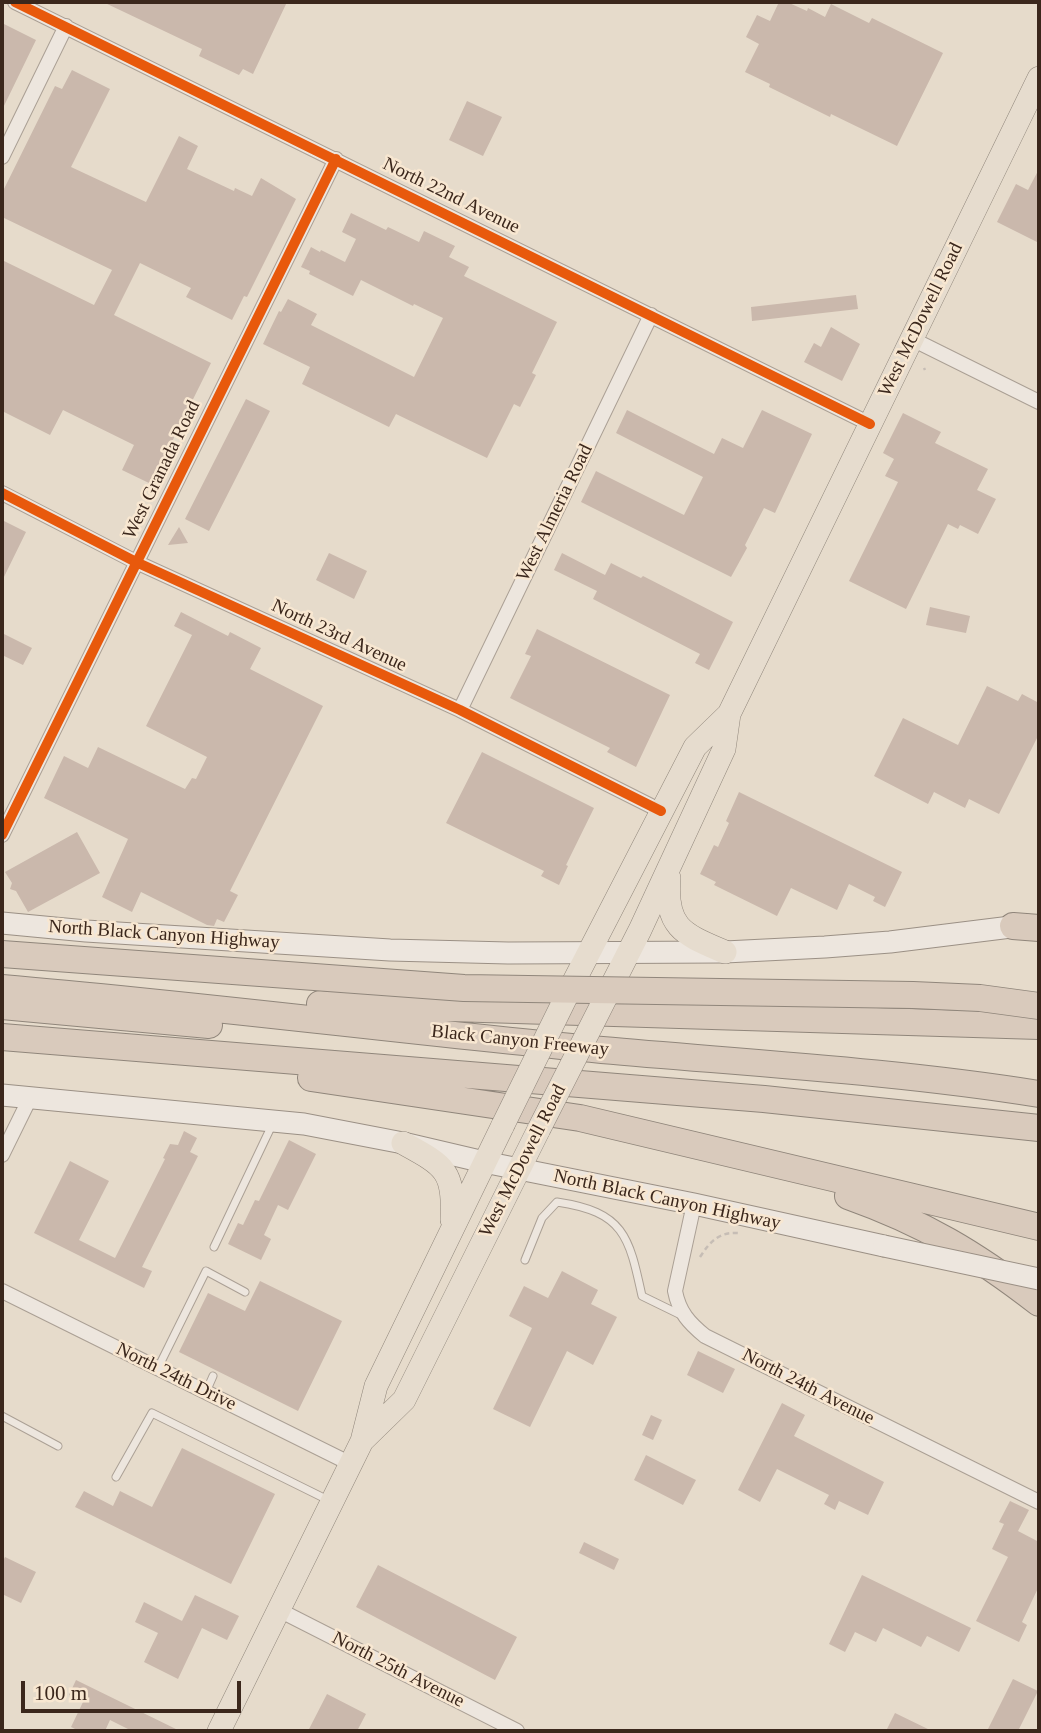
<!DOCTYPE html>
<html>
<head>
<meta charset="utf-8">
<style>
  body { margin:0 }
  #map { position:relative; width:1041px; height:1733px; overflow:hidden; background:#e6dbcb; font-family:"Times New Roman",serif }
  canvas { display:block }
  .frame { position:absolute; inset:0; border:4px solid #3b271c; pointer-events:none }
  .scale { position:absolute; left:21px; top:1681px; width:220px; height:32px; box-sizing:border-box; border:4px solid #3b271c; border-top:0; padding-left:9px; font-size:21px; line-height:24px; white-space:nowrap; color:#3b271c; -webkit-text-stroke:5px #f8e7d1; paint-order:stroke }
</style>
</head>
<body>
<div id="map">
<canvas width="1041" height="1733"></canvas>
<div class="frame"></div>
<div class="scale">100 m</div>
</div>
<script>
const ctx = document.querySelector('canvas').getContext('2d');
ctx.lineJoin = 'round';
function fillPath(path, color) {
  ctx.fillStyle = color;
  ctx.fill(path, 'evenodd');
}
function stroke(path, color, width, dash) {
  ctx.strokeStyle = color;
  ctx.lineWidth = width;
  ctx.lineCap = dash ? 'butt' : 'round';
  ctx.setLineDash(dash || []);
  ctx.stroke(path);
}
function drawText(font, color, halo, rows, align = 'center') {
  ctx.font = font + ' "Times New Roman",serif';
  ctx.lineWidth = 5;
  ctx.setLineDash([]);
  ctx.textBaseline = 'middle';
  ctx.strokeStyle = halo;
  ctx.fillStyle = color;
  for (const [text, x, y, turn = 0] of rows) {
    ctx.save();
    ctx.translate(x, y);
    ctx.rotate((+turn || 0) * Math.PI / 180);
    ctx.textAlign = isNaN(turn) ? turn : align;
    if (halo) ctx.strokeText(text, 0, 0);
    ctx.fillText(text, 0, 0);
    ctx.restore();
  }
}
const building = new Path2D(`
  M103,2H287L253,74L243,69L239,75L199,56L202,49Z
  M779,2H787L807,11L808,8L825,17L831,4L869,23L872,18L943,53L897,146L831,114L830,117L769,87L770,84L745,72L759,44L746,37L757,15L770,21Z
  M2,23L36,40L2,110Z
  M72,70L110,89L71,167L146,202L179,136L198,146L187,169L234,191L235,188L252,196L261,178L296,199L247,297L244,296L232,320L186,297L191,288L140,263L114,315L211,363L151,484L122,470L134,445L63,410L50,435L2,411V260L94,305L112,270L2,217V193L55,86L62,89Z
  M467,101L502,117L483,156L449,140Z
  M1039,169V243L997,222L1016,184L1028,190Z
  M351,213L386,230L388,227L419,242L424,231L455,246L449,257L469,267L464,276L557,322L532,373L536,375L520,407L514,404L487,458L396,414L389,427L302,384L310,367L263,344L279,311L281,312L288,299L317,314L311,325L414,377L443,318L414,304L413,306L361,280L353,296L309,274L310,271L301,267L311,247L320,252L321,250L345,262L356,239L342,232Z
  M856,295L858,309L752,321L751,307Z
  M831,327L860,344L842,381L804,362L814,343L821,347Z
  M246,399L270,411L209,531L185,519Z
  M627,410L714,454L722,438L743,448L762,410L812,434L775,513L764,508L745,545L747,548L731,577L581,502L596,471L684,515L703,477L616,433Z
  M903,413L941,432L935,443L988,469L977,490L996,499L978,534L960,525L958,529L948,524L906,609L849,581L898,482L885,476L894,459L883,453Z
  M2,520L26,532L2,581Z
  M179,527L188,543L168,545Z
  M329,553L367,571L354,599L316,580Z
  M562,553L605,575L611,563L641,578L643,576L733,622L709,670L695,663L700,654L593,599L597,591L554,570Z
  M930,607L970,616L966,633L926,625Z
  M181,612L228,636L230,632L261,648L250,669L323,706L230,891L238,895L224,922L217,919L214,926L207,925L141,892L132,912L102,897L128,839L44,798L64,756L88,768L98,747L185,789L192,778L196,779L207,757L146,726L192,635L174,626Z
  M537,629L670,695L636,767L607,752L610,748L510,698L531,656L525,654Z
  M2,633L32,648L23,665L2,655Z
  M987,686L1018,701L1022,694L1039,703V734L999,814L969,799L965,808L934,792L928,804L874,776L903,718L958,745Z
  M482,752L594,808L566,865L568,866L559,885L541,876L544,871L446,823Z
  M739,792L902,872L885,907L873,901L875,897L849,884L837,910L791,888L777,916L714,885L716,882L700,874L714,845L718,847L729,823L726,821Z
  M77,832L100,873L28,912L16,891L10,889L12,883L5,872Z
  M184,1131L197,1138L190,1152L198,1156L142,1267L152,1271L144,1288L34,1233L70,1161L109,1181L79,1240L115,1258L165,1159L163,1158L170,1144L178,1145Z
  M289,1140L316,1154L288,1210L278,1205L264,1235L271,1239L261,1260L228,1244L238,1223L243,1225L255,1200L259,1201Z
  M562,1271L598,1290L591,1304L617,1317L593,1365L567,1351L530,1427L493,1409L532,1328L509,1316L524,1286L548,1298Z
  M260,1281L342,1321L298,1411L179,1352L208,1293L245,1311Z
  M698,1351L735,1369L723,1393L687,1375Z
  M782,1403L805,1415L794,1436L884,1482L868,1515L839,1501L835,1510L824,1504L829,1495L777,1469L760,1502L738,1490Z
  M651,1415L662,1420L653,1440L642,1435Z
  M182,1448L275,1494L231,1584L75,1507L84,1491L113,1506L120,1491L152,1507Z
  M646,1455L696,1480L683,1505L634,1480Z
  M1010,1501L1029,1510L1018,1531L1039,1542V1586L1022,1622L1027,1625L1019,1642L976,1621L1008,1557L992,1549L1004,1524L999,1522Z
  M584,1542L619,1559L614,1570L579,1553Z
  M5,1557L36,1572L21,1603L2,1594V1563Z
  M378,1565L517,1637L495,1680L356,1607Z
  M862,1575L971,1628L959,1652L927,1636L921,1647L883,1628L876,1642L855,1632L845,1652L829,1644Z
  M195,1595L239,1616L227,1640L202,1628L178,1679L144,1662L158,1633L135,1622L144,1602L182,1621Z
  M1013,1679L1038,1691L1018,1731H987Z
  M76,1680L180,1731H132L110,1720L105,1731H79L71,1727L83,1702L69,1695Z
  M327,1694L366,1714L357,1731H308Z
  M895,1713L932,1731H886Z`);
const path = new Path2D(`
  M924,368L925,370
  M700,1257C710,1242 718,1232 738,1233`);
const service = new Path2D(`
  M214,1247L272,1125
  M525,1260L542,1218L557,1202C624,1212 629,1236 642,1296L681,1315
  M158,1368L206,1271L245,1292
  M206,1392L213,1376
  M2,1416L58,1446
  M116,1477L152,1413L328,1500`);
const minor = new Path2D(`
  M15,2L870,424
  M2,157L66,26
  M912,339L1039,402
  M2,493L136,562L460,710L661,811
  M460,710L651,315
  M2,835L336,159
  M2,1155L30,1098
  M694,1204L675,1291C679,1312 689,1323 705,1336L1039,1502
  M2,1291L351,1464
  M279,1610L517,1731`);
const secondary = new Path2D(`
  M2,923L86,931L390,950L508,953L725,952L825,947L890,942L1027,925
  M2,1095L304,1124L403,1143L484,1162L694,1204L884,1246`);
const primary = new Path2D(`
  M669,878C665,928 683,934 725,952
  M570,989L695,747L729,714
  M609,991L640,930L724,749L729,714L1039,78
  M403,1143C445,1166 454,1170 452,1220
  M362,1441L404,1400L539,1129
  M219,1731L362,1441L376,1386L503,1125`);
const motorway = new Path2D(`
  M1013,926L1039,928
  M2,988C202,1005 402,1031 602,1050C748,1063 895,1071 1039,1094
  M320,1004L1039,1026
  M2,1006L209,1025
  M2,1037L764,1099L1039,1128
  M311,1078L580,1118L1039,1227
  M848,1196C924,1223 976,1254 1039,1303`);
const secondaryBridge = new Path2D(`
  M884,1246L1039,1279`);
const primaryBridge = new Path2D(`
  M503,1125L570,989
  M539,1129L609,991`);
const motorwayBridge = new Path2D(`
  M2,954L464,988L913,995L980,998L1039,1006`);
const cycleway = new Path2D(`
  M15,2L870,424
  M2,493L136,562L460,710L661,811
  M2,835L336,159`);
const streetNames = [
  ["North 22nd Avenue",451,196,26],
  ["West McDowell Road",921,320,-64],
  ["West Granada Road",162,470,-64],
  ["West Almeria Road",555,513,-64],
  ["North 23rd Avenue",339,636,25],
  ["North Black Canyon Highway",164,935,4],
  ["Black Canyon Freeway",520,1041,6],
  ["West McDowell Road",523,1161,-63],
  ["North Black Canyon Highway",667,1200,12],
  ["North 24th Drive",176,1377,26],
  ["North 24th Avenue",808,1387,27],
  ["North 25th Avenue",398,1670,27]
];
fillPath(building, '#cab8ac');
stroke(service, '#aba095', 9);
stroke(minor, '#aba095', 16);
stroke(secondary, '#9b9085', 23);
stroke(primary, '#90867b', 24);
stroke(motorway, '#90867b', 28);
stroke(path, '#c6bdb5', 2.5, [5, 3.5]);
stroke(service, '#ede6de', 7);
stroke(minor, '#ede6de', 14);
stroke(secondary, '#ede6de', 21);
stroke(primary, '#e6dcce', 23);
stroke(motorway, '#d9cabc', 26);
stroke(secondaryBridge, '#9b9085', 23, []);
stroke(primaryBridge, '#90867b', 24, []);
stroke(motorwayBridge, '#90867b', 28, []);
stroke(secondaryBridge, '#ede6de', 21);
stroke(primaryBridge, '#e6dcce', 23);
stroke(motorwayBridge, '#d9cabc', 26);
stroke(cycleway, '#e8590c', 10);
drawText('19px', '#3b271c', '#f8e7d1', streetNames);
</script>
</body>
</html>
